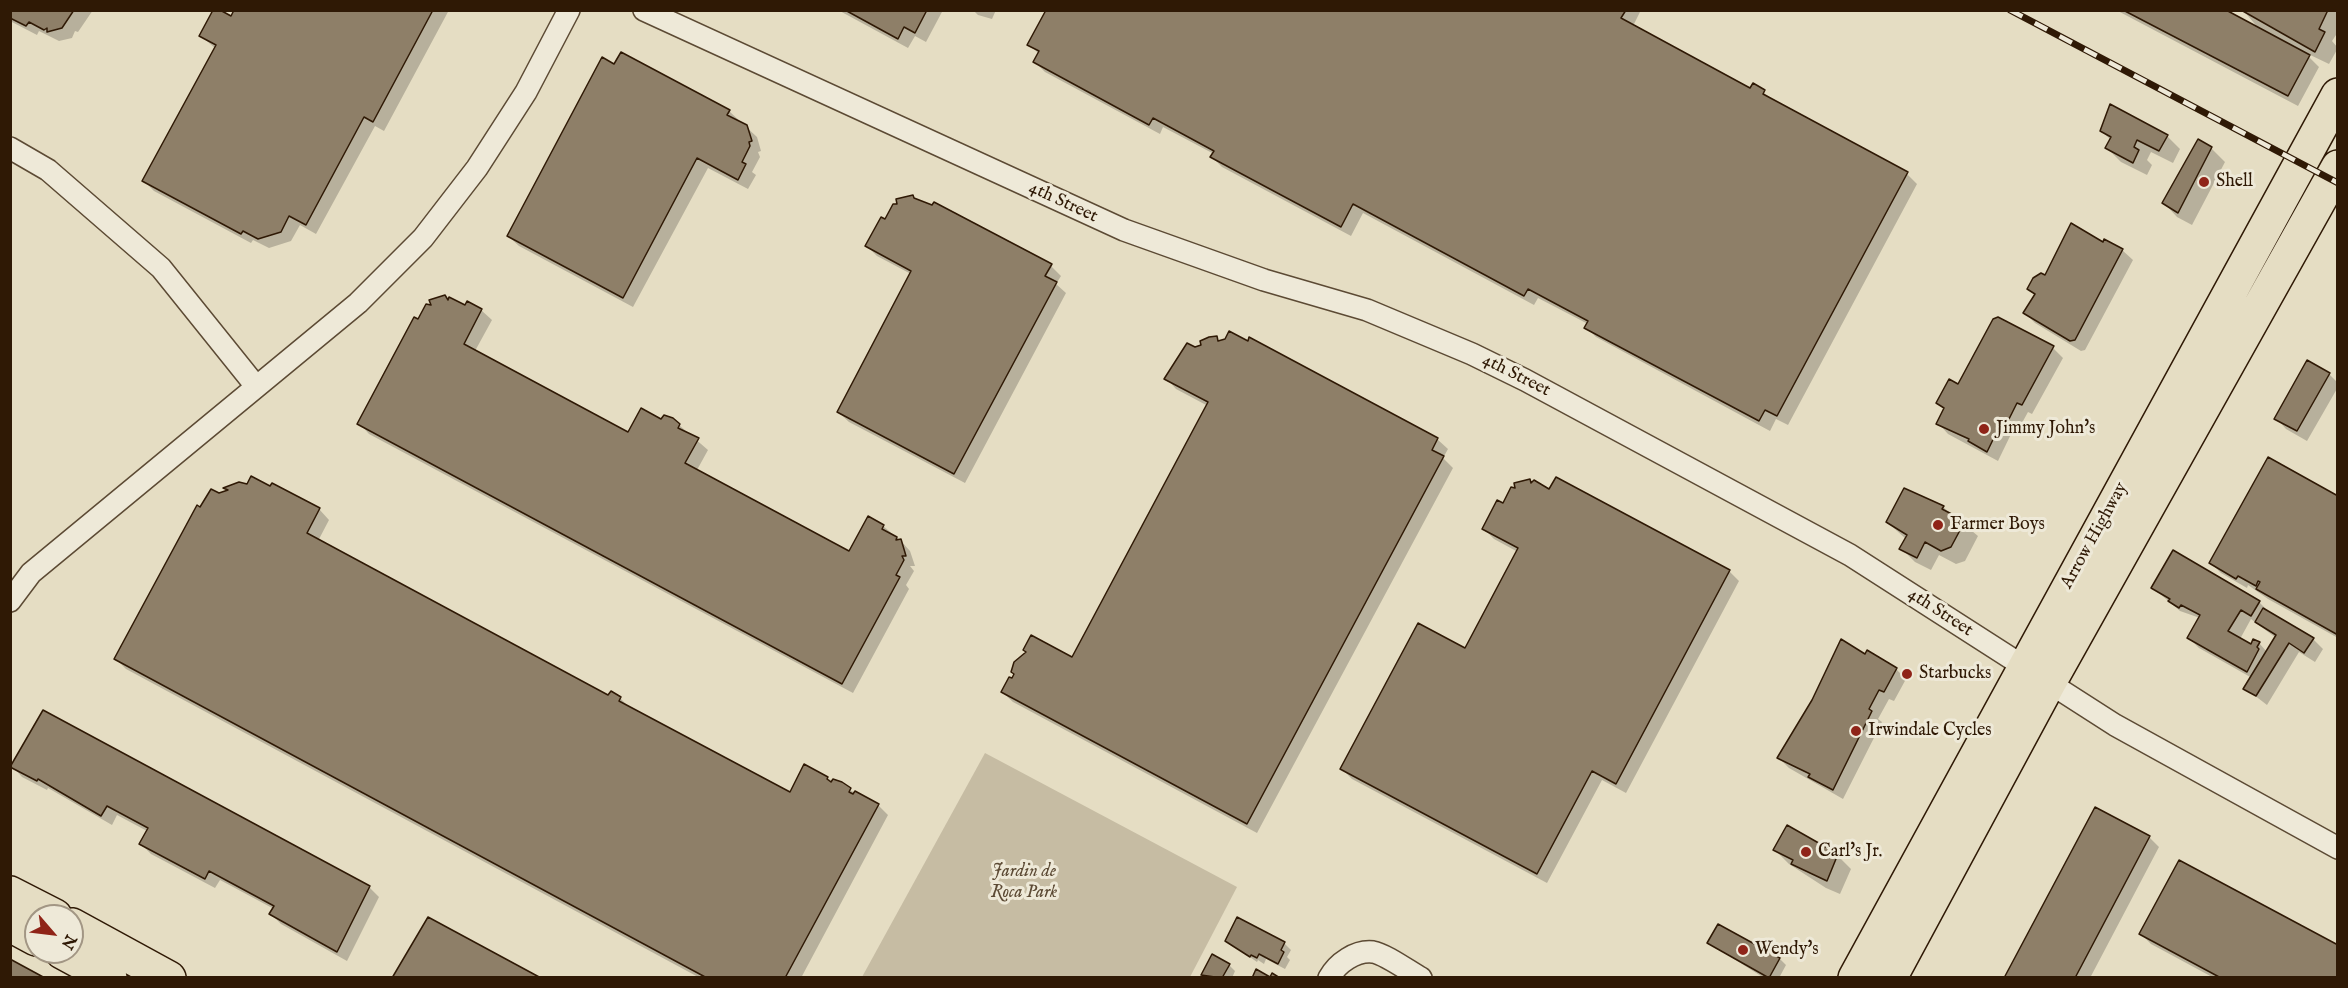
<!DOCTYPE html>
<html>
<head>
<meta charset="utf-8">
<style>
  body { margin:0 }
  #map { position:relative; width:2348px; height:988px; overflow:hidden; background:#e5ddc3; font-family:"IM FELL English",serif }
  canvas { display:block }
  .frame { position:absolute; inset:0; border:12px solid #2f1905; pointer-events:none }
  .north { position:absolute; left:24px; top:904px; width:60px; height:60px; box-sizing:border-box; background:#eee9d8; border:2px solid #a29684; border-radius:50%; rotate:118deg; font-size:16px; font-weight:700; line-height:24px; text-align:center; color:#2f1905 }
  .north::after { content:''; display:block; margin:auto; width:21px; height:27px; background:#8f2418; clip-path:polygon(50% 0,100% 100%,50% 72%,0 100%) }
</style>
</head>
<body>
<div id="map">
<canvas width="2348" height="988"></canvas>
<div class="frame"></div>
<div class="north">N</div>
</div>
<script>
const ctx = document.querySelector('canvas').getContext('2d');
ctx.lineJoin = 'round';
function fillPath(path, color) {
  ctx.fillStyle = color;
  ctx.fill(path, 'evenodd');
}
function stroke(path, color, width, dash) {
  ctx.strokeStyle = color;
  ctx.lineWidth = width;
  ctx.lineCap = dash ? 'butt' : 'round';
  ctx.setLineDash(dash || []);
  ctx.stroke(path);
}
function drawText(font, color, halo, rows, align = 'center') {
  ctx.font = font + ' "IM FELL English",serif';
  ctx.lineWidth = 6;
  ctx.setLineDash([]);
  ctx.textBaseline = 'middle';
  ctx.strokeStyle = halo;
  ctx.fillStyle = color;
  for (const [text, x, y, turn = 0] of rows) {
    ctx.save();
    ctx.translate(x, y);
    ctx.rotate((+turn || 0) * Math.PI / 180);
    ctx.textAlign = isNaN(turn) ? turn : align;
    if (halo) ctx.strokeText(text, 0, 0);
    ctx.fillText(text, 0, 0);
    ctx.restore();
  }
}
const green = new Path2D(`
  M985,753L1237,887L1190,977H862Z`);
const shadow = new Path2D(`
  M10,10H93L78,32L75,31L72,38L59,41L39,31L37,35L10,21Z
  M236,10H449L384,131L375,126L316,234L300,225L291,241L269,248L253,240L251,243L154,191L144,181L216,49L201,36L232,18Z
  M838,10H943L926,42L915,36L908,48Z
  M973,10H996L992,19L978,15Z
  M1047,10H1641L1633,26L1751,90L1753,85L1775,101L1907,174L1917,184L1788,425L1776,419L1770,431L1596,337L1586,327L1588,324L1538,298L1534,305L1363,213L1351,236L1222,167L1212,157L1214,154L1163,127L1160,134L1045,72L1035,62L1039,54L1029,44Z
  M2116,10H2223L2259,29L2243,10H2338V32L2332,41L2338,48L2329,64L2304,52L2319,67L2298,106Z
  M615,66L729,111L757,137L761,151L758,152L760,157L752,172L756,175L748,189L708,168L633,307L519,246L508,236Z
  M2110,106L2167,136L2180,149L2173,163L2151,152L2147,160L2152,165L2147,175L2121,162L2107,148L2111,140L2101,131Z
  M2211,148L2225,162L2192,225L2177,217L2164,203Z
  M913,196L918,201L1051,266L1061,276L1056,284L1066,293L965,483L849,422L838,412L911,274L877,256L867,246L897,201Z
  M2103,244L2122,250L2133,260L2085,350L2081,351L2035,323L2025,313L2036,296L2028,289Z
  M449,301L481,310L492,320L475,351L629,434L662,421L679,425L708,450L697,470L850,553L883,526L900,540L910,551L915,566H910L914,571L906,585L909,589L853,693L369,434L359,423L419,321L433,307Z
  M1216,338L1220,342L1248,343L1250,339L1437,439L1448,449L1443,458L1453,468L1257,833L1013,702L1002,692L1013,680L1073,659L1208,406L1176,389L1166,378L1195,349Z
  M2053,348L2063,358L2032,414L2028,412L2017,432L2013,430L1998,461L1948,434L1938,423L1945,410L1938,403L1958,386Z
  M2329,374L2338,383V387L2307,441L2286,429L2276,418Z
  M1529,480L1729,571L1739,581L1626,793L1602,780L1547,883L1352,779L1342,769L1466,650L1518,552L1494,539L1484,529Z
  M226,488L319,509L329,520L318,541L609,697L620,698L631,709L790,794L827,778L878,805L888,815L801,978H700L126,669L116,659L201,509L219,494L229,492Z
  M2338,498V638L2268,599L2248,585L2247,588L2221,573L2211,563Z
  M1943,507L1978,536L1965,561L1956,564L1939,555L1931,570L1915,562L1901,548L1906,539L1887,522Z
  M2153,588L2259,602L2269,612L2313,639L2323,649L2315,662L2299,652L2267,705L2245,688L2252,678L2199,648L2189,638L2200,618L2180,611ZM2251,619L2276,638L2267,652L2259,643L2251,646L2240,639Z
  M1896,669L1906,679L1894,701L1889,699L1878,719L1882,722L1843,799L1789,768L1779,758Z
  M12,766L369,887L379,897L347,961L281,924L271,914L274,909L220,880L215,888L151,854L141,844L147,831L117,815L112,825L48,788L47,790L22,777Z
  M2149,837L2159,847L2090,978H2006Z
  M1775,850L1837,855L1851,869L1840,894L1826,888L1789,864Z
  M2141,934L2338,978H2214L2151,944Z
  M1227,941L1284,943L1291,950L1287,957L1290,960L1285,969L1266,959L1264,964L1258,960L1257,962Z
  M1709,943L1780,959L1786,965L1779,978H1764Z
  M1229,965L1235,971L1232,978H1206L1203,975Z`);
const building = new Path2D(`
  M10,10H74L62,28L47,32V28L44,30L29,22L26,26L10,18Z
  M213,10H220L231,16L234,10H433L373,122L364,117L306,225L289,216L281,232L258,239L243,231L241,234L142,181L216,45L199,36Z
  M845,10H927L915,33L904,27L898,39Z
  M1046,10H1626L1621,18L1750,88L1753,83L1765,90L1763,94L1908,172L1777,416L1765,410L1759,421L1584,328L1588,321L1528,289L1524,296L1353,204L1341,227L1210,157L1214,151L1153,118L1149,125L1033,62L1039,51L1027,45Z
  M2123,10H2226L2310,55L2288,96Z
  M2241,10H2328L2319,29L2325,32L2315,52Z
  M621,52L730,110L727,115L747,125L752,141L749,142L750,146L742,162L746,164L738,180L697,158L623,298L507,236L602,57L614,64Z
  M2110,104L2168,135L2159,151L2137,140L2134,147L2139,150L2133,163L2105,148L2111,137L2100,131Z
  M2198,139L2212,147L2178,213L2162,203Z
  M913,195L914,198L932,205L934,202L1052,264L1045,276L1057,282L954,474L837,412L911,271L865,246L881,217L885,219L893,204H897L896,199Z
  M2071,223L2103,242L2104,239L2123,249L2075,340L2070,341L2023,313L2035,294L2027,289L2033,278L2041,273L2045,275Z
  M445,295L448,300L449,297L465,305L467,301L482,309L464,344L628,432L641,408L661,419L664,415L673,418L680,424L678,428L699,438L685,463L849,551L868,516L884,525L882,529L897,537L896,540L901,539L906,556H902L904,560L896,575L900,577L842,684L357,424L414,317L418,319L426,304L431,305L429,300Z
  M1998,317L2054,346L2022,405L2017,403L2007,423L2002,421L1987,452L1968,441L1969,439L1936,424L1944,408L1936,403L1949,379L1958,384L1993,319Z
  M1229,331L1248,341L1249,337L1438,438L1432,450L1444,456L1247,824L1001,692L1009,677L1012,678L1014,674L1011,672L1014,662L1026,652L1023,650L1031,635L1072,657L1208,402L1164,379L1187,343L1195,347L1201,345L1200,341L1209,337L1217,336L1218,341L1225,339Z
  M2307,360L2330,373L2297,431L2274,419Z
  M2268,457L2338,496V635L2256,589L2260,582L2258,581L2256,586L2238,576L2236,579L2209,563Z
  M251,476L270,486L272,483L320,508L307,533L608,695L611,691L621,697L619,701L790,792L804,764L828,777L827,779L831,782L833,779L842,782L851,788L849,792L853,794L855,791L879,804L785,978H707L114,659L197,505L200,507L211,489L219,493L228,490L223,488L239,482L247,484Z
  M1556,477L1730,570L1616,784L1592,771L1537,874L1340,769L1418,623L1465,648L1518,548L1482,529L1497,500L1503,503L1511,487L1515,488L1514,483L1530,479L1531,483L1534,480L1549,489Z
  M1904,488L1944,506L1942,509L1965,521L1951,547L1941,551L1925,542L1917,558L1899,549L1907,535L1886,522Z
  M2173,550L2260,601L2251,616L2241,610L2228,631L2251,644L2253,639L2260,642L2257,647L2259,649L2247,672L2187,638L2200,615L2181,605L2179,608L2168,601L2170,599L2151,588Z
  M2263,608L2314,638L2304,653L2289,643L2256,696L2243,689L2276,635L2255,622Z
  M1841,639L1865,654L1867,650L1897,668L1884,692L1879,690L1869,709L1872,711L1833,790L1808,777L1810,774L1777,758L1812,700Z
  M43,710L370,886L337,952L269,914L274,906L209,871L205,879L139,844L148,828L107,806L101,816L38,779L37,781L10,767Z
  M2095,807L2150,836L2075,978H2004Z
  M1787,825L1838,854L1827,881L1791,864L1793,860L1773,850Z
  M2179,860L2338,945V978H2221L2139,934Z
  M428,917L541,978H392Z
  M1237,917L1285,942L1281,950L1284,952L1278,964L1259,954L1257,958L1251,955L1250,957L1225,941Z
  M1718,924L1780,958L1769,978L1707,943Z
  M1212,954L1230,964L1222,978L1201,975Z
  M10,959L45,978H10Z
  M1256,969L1270,977L1272,973L1280,978H1252Z`);
const minor = new Path2D(`
  M644,10L1124,230L1264,280L1367,310L1472,354L1525,380L1850,555L2115,725L2338,848
  M10,148L48,170L161,268L255,385
  M10,601L31,573L358,303L423,238L477,168L526,92L569,10
  M1329,978C1337,963 1356,950 1373,952C1385,954 1410,972 1421,978`);
const primary = new Path2D(`
  M10,893L55,916
  M10,925L36,939
  M72,925L169,978
  M62,952L110,978
  M1855,978L2338,95
  M1890,978L2049,683L2338,167`);
const rail = new Path2D(`
  M2010,10L2338,183`);
const markers = [
  [2204,182,6,"#8f2418"],
  [1984,429,6,"#8f2418"],
  [1938,525,6,"#8f2418"],
  [1907,674,6,"#8f2418"],
  [1856,731,6,"#8f2418"],
  [1806,852,6,"#8f2418"],
  [1743,950,6,"#8f2418"]
];
const poiNames = [
  ["Shell",2216,182],
  ["Jimmy John's",1996,429],
  ["Farmer Boys",1950,525],
  ["Starbucks",1919,674],
  ["Irwindale Cycles",1868,731],
  ["Carl's Jr.",1818,852],
  ["Wendy's",1755,950]
];
const streetNames = [
  ["4th Street",1063,203,25],
  ["4th Street",1516,376,27],
  ["Arrow Highway",2095,536,-61],
  ["4th Street",1940,613,33]
];
const parkNames = [
  ["Jardin de",1024,872],
  ["Roca Park",1024,893]
];
fillPath(green, '#c6bca3');
fillPath(shadow, '#0003');
fillPath(building, '#8e7f68');
stroke(building, '#2f1905', 1.5);
stroke(minor, '#5c4a34', 24);
stroke(primary, '#2f1905', 36);
stroke(minor, '#eee9d8', 21);
stroke(primary, '#e5ddc3', 33);
stroke(rail, '#2f1905', 7);
stroke(rail, '#eee9d8', 4.5, [14]);
for (const [x, y, r, color] of markers) {
  const dot = new Path2D();
  dot.arc(x, y, r, 0, 2 * Math.PI);
  ctx.fillStyle = color;
  ctx.fill(dot);
  stroke(dot, '#eee9d8', 2);
}
drawText('18px', '#2f1905', '#eee9d8', poiNames, 'left');
drawText('18px', '#2f1905', '#eee9d8', streetNames);
drawText('italic 18px', '#5c4a34', '#eee9d8', parkNames);
</script>
</body>
</html>
